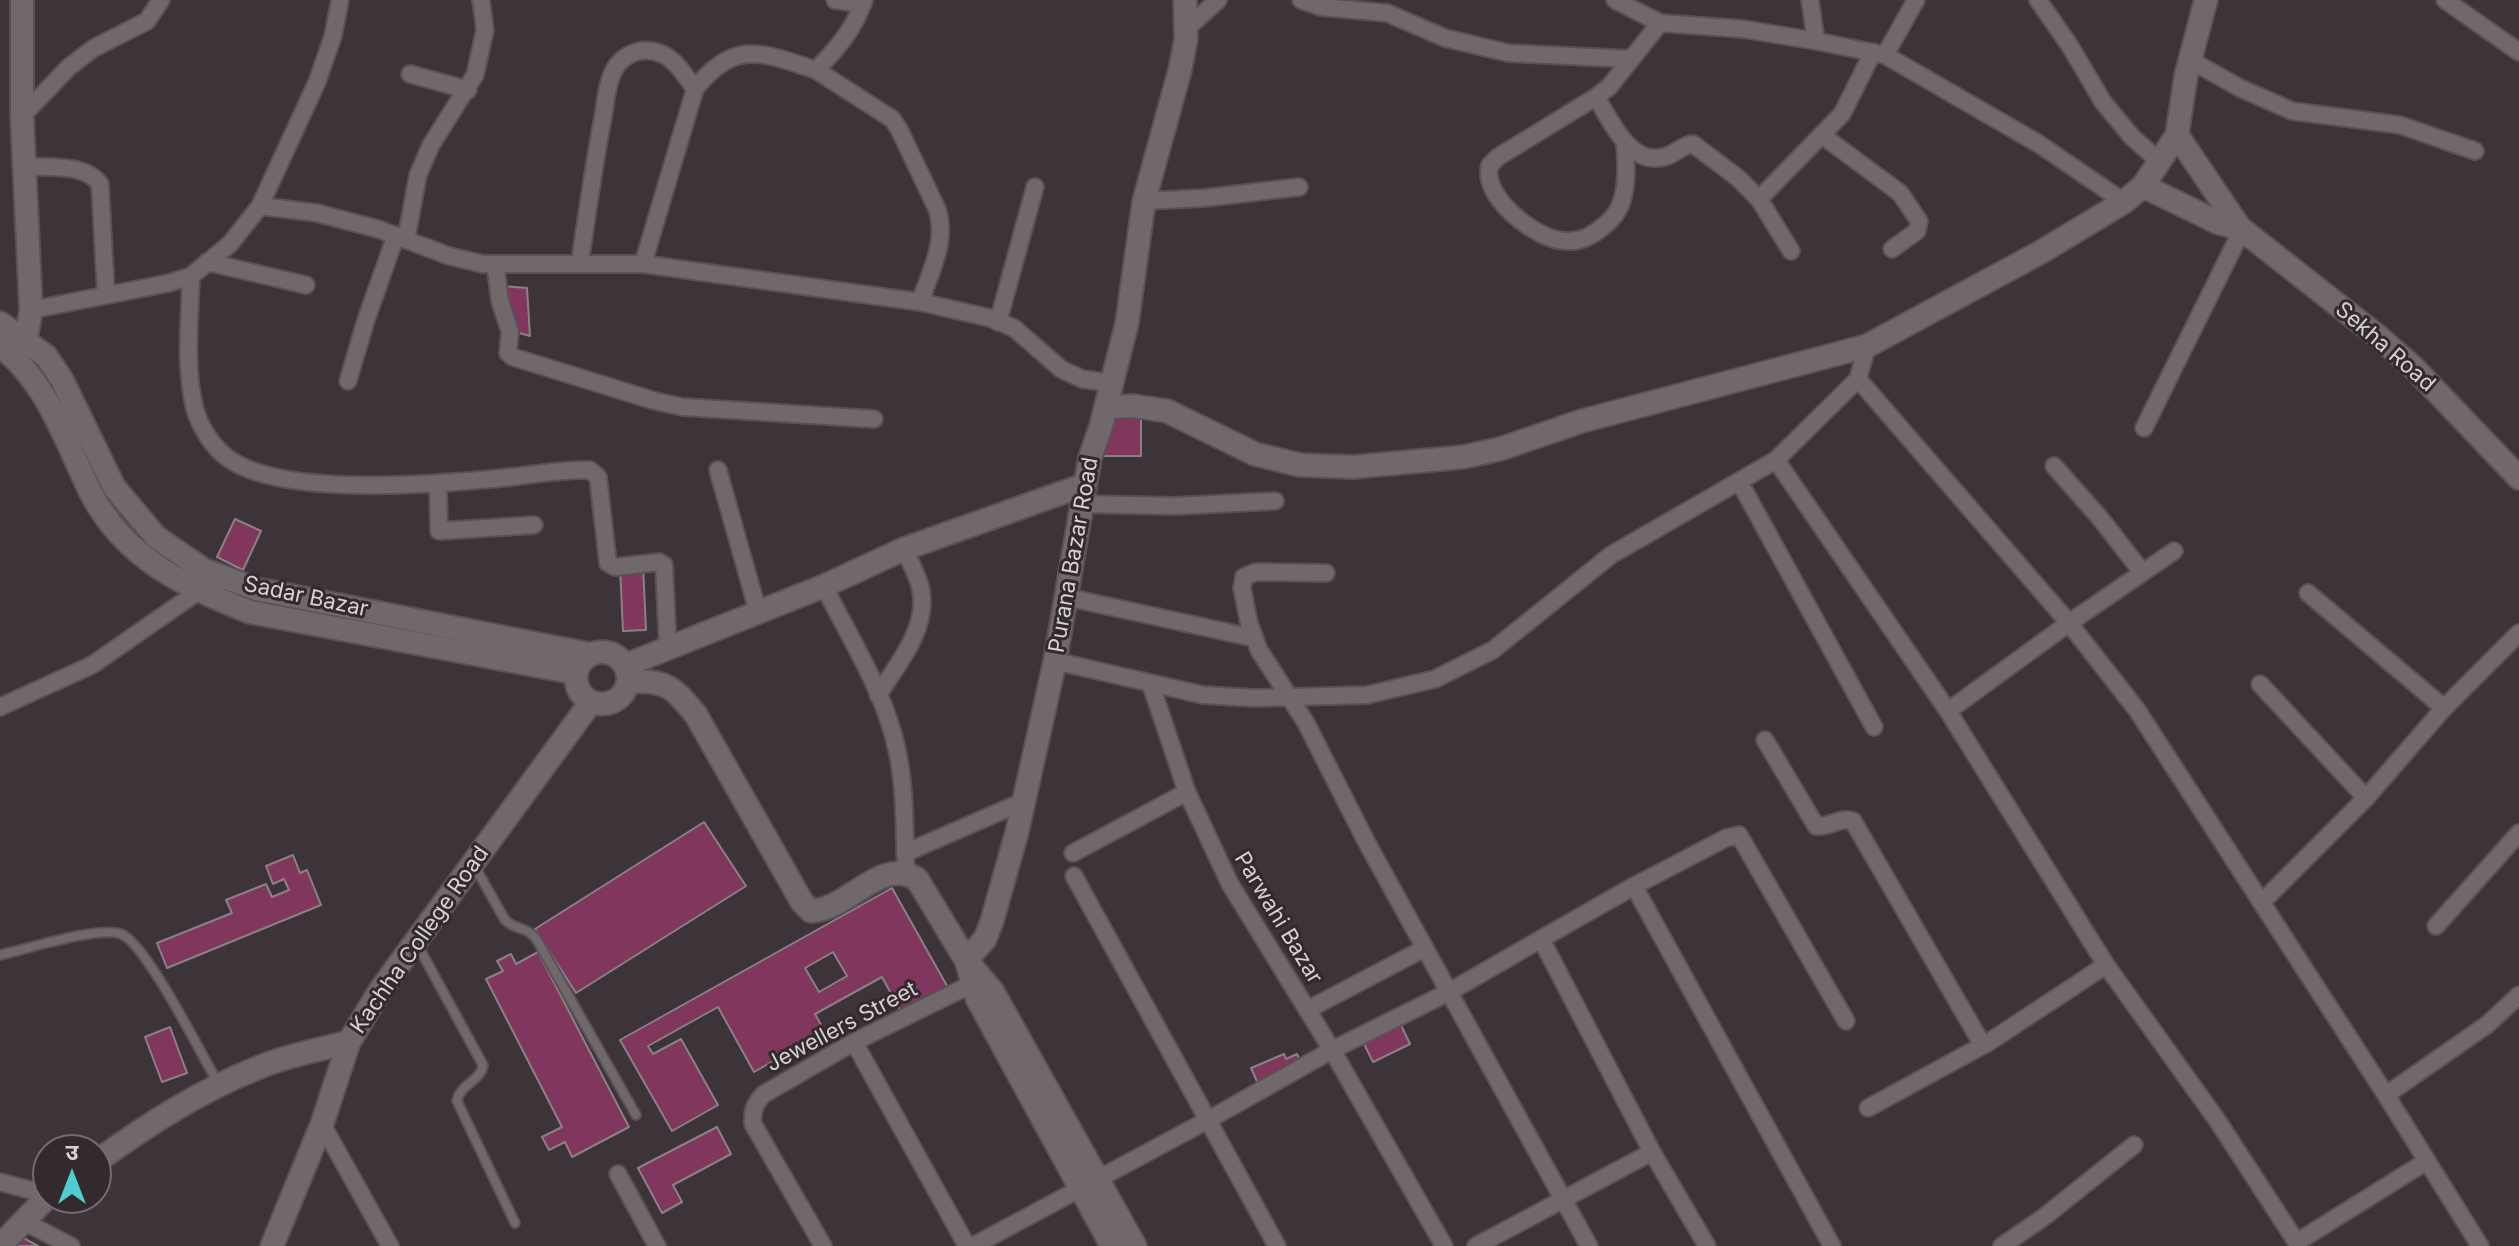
<!DOCTYPE html>
<html>
<head>
<meta charset="utf-8">
<style>
  body { margin:0 }
  #map { position:relative; width:2519px; height:1246px; overflow:hidden; background:#3c3438; font-family:Inter,"Noto Sans Devanagari",sans-serif }
  canvas { display:block }
  .north { position:absolute; left:32px; top:1134px; width:80px; height:80px; box-sizing:border-box; background:#322a2e; border:2px solid #746d70; border-radius:50%; rotate:0deg; font-size:22px; font-weight:700; line-height:32px; text-align:center; color:#d6d1d3 }
  .north::after { content:''; display:block; margin:auto; width:28px; height:36px; background:#51ccd2; clip-path:polygon(50% 0,100% 100%,50% 72%,0 100%) }
</style>
</head>
<body>
<div id="map">
<canvas width="2519" height="1246"></canvas>
<div class="north">उ</div>
</div>
<script>
const ctx = document.querySelector('canvas').getContext('2d');
ctx.lineJoin = 'round';
function fillPath(path, color) {
  ctx.fillStyle = color;
  ctx.fill(path, 'evenodd');
}
function stroke(path, color, width, dash) {
  ctx.strokeStyle = color;
  ctx.lineWidth = width;
  ctx.lineCap = dash ? 'butt' : 'round';
  ctx.setLineDash(dash || []);
  ctx.stroke(path);
}
function drawText(font, color, halo, rows, align = 'center') {
  ctx.font = font + ' Inter,sans-serif';
  ctx.lineWidth = 6;
  ctx.setLineDash([]);
  ctx.textBaseline = 'middle';
  ctx.strokeStyle = halo;
  ctx.fillStyle = color;
  for (const [text, x, y, turn = 0] of rows) {
    ctx.save();
    ctx.translate(x, y);
    ctx.rotate((+turn || 0) * Math.PI / 180);
    ctx.textAlign = isNaN(turn) ? turn : align;
    if (halo) ctx.strokeText(text, 0, 0);
    ctx.fillText(text, 0, 0);
    ctx.restore();
  }
}
const building = new Path2D(`
  M502,286L527,288L530,336L505,329Z
  M1109,415H1141V456H1096Z
  M235,519L261,531L243,570L217,557Z
  M643,566L646,630L623,631L620,567Z
  M704,822L746,886L576,993L535,929Z
  M293,855L300,873L307,870L321,905L167,968L157,943L232,913L226,900L266,884L272,897L289,890L284,879L273,884L266,866Z
  M892,888L951,993L905,1019L882,977L815,1014L825,1032L754,1072L718,1007L648,1046L653,1054L681,1039L718,1105L672,1131L620,1040ZM833,952L847,976L819,992L805,968Z
  M538,952L629,1127L572,1157L565,1142L549,1150L542,1137L562,1127L486,979L503,971L497,961L511,954L516,964Z
  M1401,1025L1410,1044L1373,1062L1364,1044Z
  M170,1027L187,1073L162,1082L145,1037Z
  M1284,1054L1286,1059L1297,1054L1306,1073L1262,1093L1251,1068Z
  M717,1127L731,1154L673,1185L682,1202L662,1213L638,1168Z
  M16,1234L38,1246H5Z`);
const service = new Path2D(`
  M475,867L505,920C516,931 526,925 537,940L636,1115
  M418,946L483,1065C481,1081 460,1084 457,1101L515,1223
  M0,955C27,949 97,926 121,934C146,943 202,1056 218,1083`);
const minor = new Path2D(`
  M340,0L333,36L317,82L260,206L230,244L191,276C190,319 184,367 195,409C200,427 213,448 229,459C285,498 443,484 511,477C537,474 564,469 590,470L598,477L608,563L615,567L659,562L664,565L668,648
  M835,0L863,4
  M1301,0L1321,7L1387,13L1445,38L1508,53L1631,59
  M1615,0L1660,23L1743,29L1816,41L1885,55L2039,144L2124,202
  M1810,0L1816,41
  M2038,0L2070,46L2103,102L2132,137L2159,161
  M2445,0L2519,52
  M1186,29L1218,0
  M1885,55L1916,0
  M2190,60L2240,88L2292,111L2400,125L2475,151
  M816,70L892,119L899,129L937,209C948,240 930,273 920,302
  M410,74L468,90
  M1596,97C1611,120 1629,166 1664,157C1675,155 1681,145 1693,144L1738,178L1759,199L1842,114L1873,52
  M22,116L69,67L94,48L147,21L161,0
  M1823,136L1900,193L1919,221L1917,231L1892,249
  M1625,144C1626,163 1628,187 1620,206C1617,213 1611,220 1605,225C1594,235 1581,242 1566,241C1537,241 1480,196 1490,165L1498,157L1596,97L1609,87L1660,23
  M24,166C48,168 85,163 100,184L106,295
  M1759,199L1791,251
  M1144,201L1204,198L1299,187
  M260,206L317,213L378,229L449,256L483,264H643L920,302L990,318L1014,328L1061,369L1082,379L1111,383
  M406,240L418,175L431,145L475,75L485,30L481,0
  M207,262L306,285
  M580,262C587,213 594,165 603,117C606,100 607,78 618,64C629,51 646,47 662,54C676,60 686,77 695,89
  M495,264L500,301L510,332L508,353L513,357L655,401L683,407L874,419
  M643,264L695,89C735,38 763,53 816,70C838,48 854,29 864,0
  M31,310L169,283L191,276
  M998,322L1035,187
  M1858,379L2069,623L2137,710L2386,1095L2480,1246
  M348,381L366,320L396,235
  M2144,428L2242,230
  M1776,460L1948,711L2106,965L2217,1120L2299,1246
  M2054,466L2100,518L2142,572
  M718,470L758,612
  M1739,481L1874,727
  M438,483L439,531L534,525
  M1081,504L1175,506L1275,501
  M1326,573L1256,572L1244,577L1242,588L1249,623L1259,650L1306,723L1367,843L1589,1246
  M824,586C850,639 885,692 897,750C906,790 904,832 906,873
  M2308,593L2444,708
  M1066,597L1254,638
  M1055,661L1203,695L1254,698L1367,695L1435,679L1493,650L1611,555L1776,460L1858,379L1867,346
  M2260,684L2366,798
  M1151,685L1187,792L1230,884L1332,1050L1444,1246
  M878,695C897,665 928,629 921,591C919,577 910,562 904,549
  M0,707L92,665L206,586
  M1948,711L2069,623L2174,551
  M1765,740L1816,826C1829,828 1840,816 1853,821L1982,1044
  M905,853L1022,802
  M1073,853L1187,792
  M1074,876L1277,1246
  M1634,886L1832,1246
  M2262,902L2366,798L2444,708L2519,633
  M2436,926L2519,833
  M1307,1010L1425,948
  M854,1042L967,1246
  M2386,1095L2488,1024L2519,995
  M1868,1108L1989,1042L2106,965
  M322,1124L390,1246
  M618,1174L657,1246
  M0,1182L48,1195
  M23,1221L71,1246
  M2297,1242L2427,1161
  M823,1246L753,1124C752,1110 755,1103 764,1094L854,1042L972,984
  M973,1246L1208,1120L1332,1050L1449,992L1541,939
  M1476,1246L1652,1152
  M1707,1246L1652,1152L1541,939L1634,886L1726,838L1739,835L1846,1021
  M2002,1246L2044,1217L2134,1145`);
const tertiary = new Path2D(`
  M2206,0L2186,75L2177,135L2240,228L2380,338L2414,368L2519,478
  M2143,186L2219,223L2240,228
  M0,323L46,356L62,380L114,487L156,537L204,570L256,589L589,654
  M0,346C48,382 66,443 92,495C126,559 186,587 250,612L576,673
  M19,351L26,339L31,310L22,116V0
  M1106,407L1134,406L1167,411L1255,454L1300,465L1353,467L1463,457L1500,449L1582,421L1867,346L2041,252L2124,202L2143,186L2177,135
  M576 678a26 26 0 1 1 52 0a26 26 0 1 1-52 0Z
  M626,665L824,586L904,549L1084,485
  M629,682C666,679 674,688 696,715L802,902L811,911C849,910 880,856 917,879L966,960L993,992L1135,1246
  M966,960L985,939L992,921L1017,832L1055,661L1090,458L1101,426L1127,323L1144,201L1180,70L1186,39L1185,0
  M967,963L977,998L1112,1246
  M96,1162C147,1125 201,1090 260,1067C288,1055 319,1050 349,1042
  M0,1246L48,1196
  M272,1246L322,1124L349,1042L381,989L591,702`);
const streetNames = [
  ["Sekha Road",2385,347,41],
  ["Purana Bazar Road",1074,555,-80],
  ["Sadar Bazar",306,597,12],
  ["Parwahi Bazar",1278,918,59],
  ["Kachha College Road",420,940,-55],
  ["Jewellers Street",842,1027,-28]
];
fillPath(building, '#80365d');
stroke(building, '#8a8185', 2);
stroke(service, '#595255', 12);
stroke(minor, '#595255', 20);
stroke(tertiary, '#595255', 26);
stroke(service, '#71686c', 8);
stroke(minor, '#71686c', 16);
stroke(tertiary, '#71686c', 22);
drawText('22px', '#d6d1d3', '#322a2e', streetNames);
</script>
</body>
</html>
